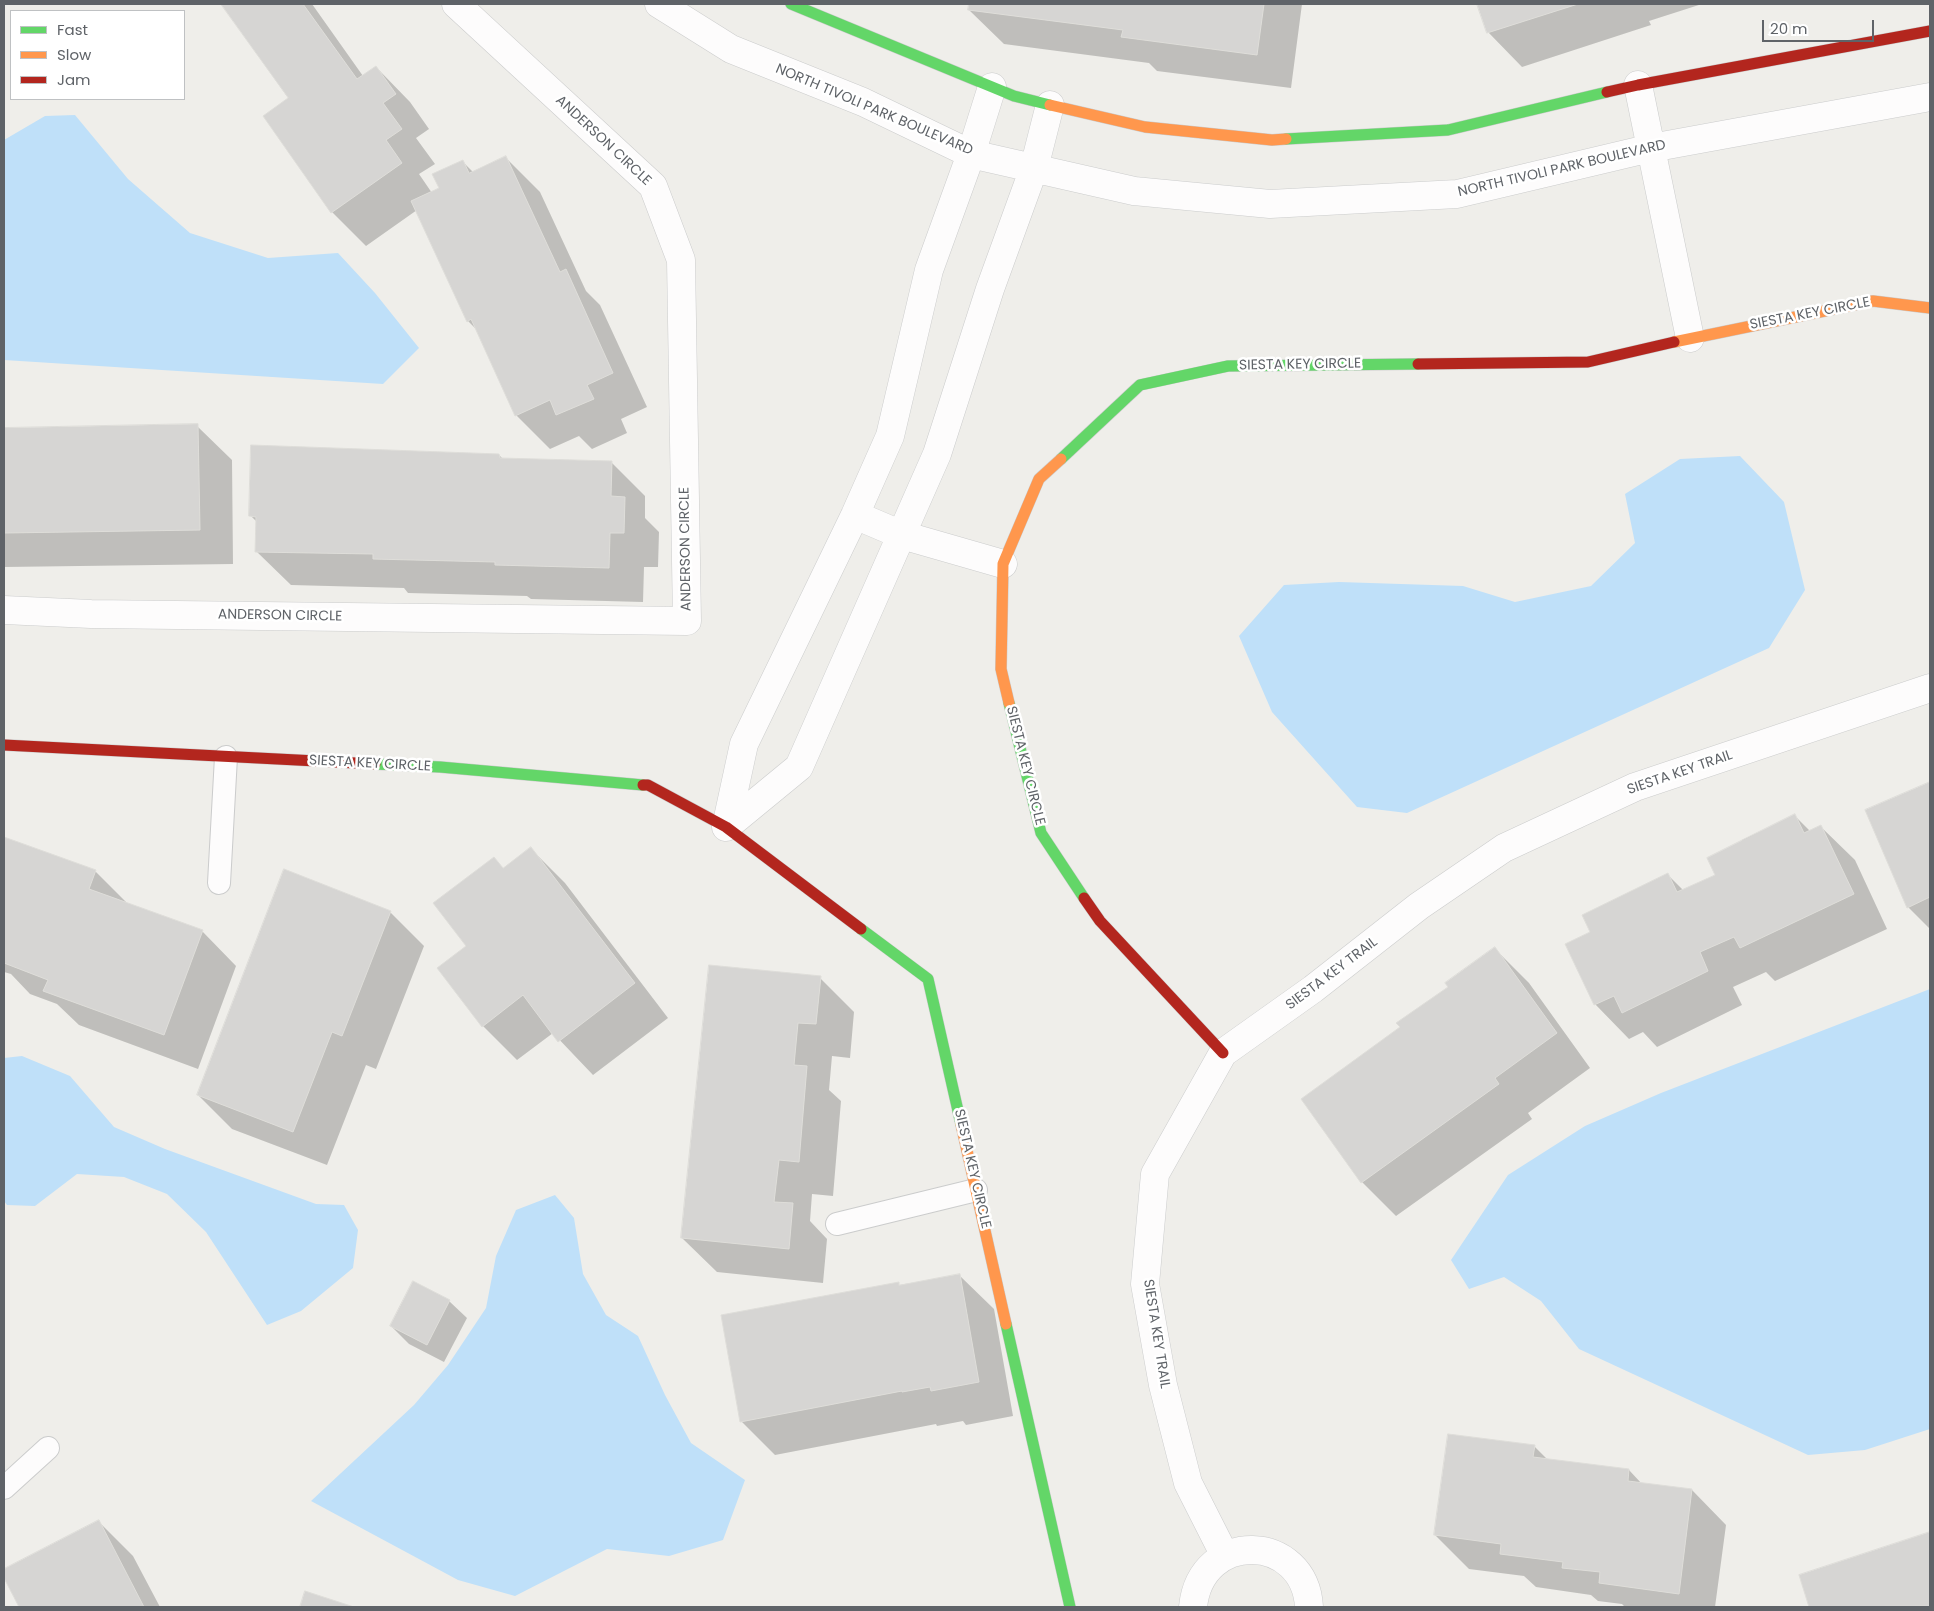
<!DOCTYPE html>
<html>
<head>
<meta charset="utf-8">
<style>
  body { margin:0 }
  #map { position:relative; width:1934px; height:1611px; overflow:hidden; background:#efeeea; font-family:Poppins,sans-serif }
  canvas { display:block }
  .frame { position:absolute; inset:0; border:5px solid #5f6368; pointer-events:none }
  .legend { position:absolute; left:10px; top:10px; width:175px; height:90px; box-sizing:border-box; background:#fff; border:1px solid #bfc1c3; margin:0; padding:6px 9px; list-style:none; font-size:15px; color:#5f6368 }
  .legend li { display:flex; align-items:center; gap:10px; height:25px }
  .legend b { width:25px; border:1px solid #bfc1c3 }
  .scale { position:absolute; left:1762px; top:20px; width:112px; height:22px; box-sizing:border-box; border:2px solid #5f6368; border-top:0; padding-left:6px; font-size:15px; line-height:18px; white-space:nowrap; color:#5f6368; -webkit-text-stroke:4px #fff; paint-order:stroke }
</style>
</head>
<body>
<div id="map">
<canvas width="1934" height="1611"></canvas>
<div class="frame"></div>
<ul class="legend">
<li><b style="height:6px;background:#63d668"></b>Fast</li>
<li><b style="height:6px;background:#ff974d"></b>Slow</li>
<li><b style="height:6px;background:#b3261e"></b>Jam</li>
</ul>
<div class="scale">20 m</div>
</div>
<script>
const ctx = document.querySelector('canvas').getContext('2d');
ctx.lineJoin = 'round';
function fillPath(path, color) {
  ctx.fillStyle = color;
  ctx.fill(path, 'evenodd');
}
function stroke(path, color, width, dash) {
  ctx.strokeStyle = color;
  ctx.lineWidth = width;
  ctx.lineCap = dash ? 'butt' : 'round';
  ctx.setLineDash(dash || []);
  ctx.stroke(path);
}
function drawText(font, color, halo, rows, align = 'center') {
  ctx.font = font + ' Poppins,sans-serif';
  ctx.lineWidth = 5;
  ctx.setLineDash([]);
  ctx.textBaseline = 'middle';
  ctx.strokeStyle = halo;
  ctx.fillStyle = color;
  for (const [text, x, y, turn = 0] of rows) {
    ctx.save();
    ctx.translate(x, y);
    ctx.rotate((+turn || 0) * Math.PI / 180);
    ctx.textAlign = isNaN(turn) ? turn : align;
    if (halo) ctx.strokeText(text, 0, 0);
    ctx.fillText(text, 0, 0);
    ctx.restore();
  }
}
const water = new Path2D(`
  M75,115L128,179L190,233L268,258L338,253L375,293L419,348L383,384L4,360V140L45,116Z
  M1740,456L1784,502L1805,590L1769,648L1407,813L1357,807L1272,712L1239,636L1284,585L1339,582L1463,586L1515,602L1591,586L1635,543L1625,494L1680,459Z
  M1930,989V1429L1865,1450L1808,1455L1579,1349L1541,1301L1504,1277L1469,1289L1451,1260L1508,1175L1585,1126L1661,1093Z
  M22,1056L70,1076L114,1127L165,1149L316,1204L344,1205L358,1230L353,1268L301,1311L267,1325L206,1232L167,1194L124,1177L77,1174L35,1206L7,1205L4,1201V1058Z
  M555,1195L574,1218L583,1274L606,1315L638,1336L665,1395L691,1443L745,1480L723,1540L669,1556L607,1549L515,1596L458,1580L311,1501L414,1405L448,1365L486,1308L496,1256L516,1210Z`);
const shadow = new Path2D(`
  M223,4H312L363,76L376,67L410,102L429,129L416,138L435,164L419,174L432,193L441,189L463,162L473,172L506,158L540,192L586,291L600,305L647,407L621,419L627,433L592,449L579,436L550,449L516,415L477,330L468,321L417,210L366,246L332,212L290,98Z
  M970,4H1302L1291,88L1157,71L1149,63L1004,44L969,10Z
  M1479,4H1702L1649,21L1651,25L1522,67L1488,32Z
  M197,426L232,460L233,564L4,567V429Z
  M499,455L503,459L611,462L645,496V518L659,532L658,567H644L643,602L531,599L527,596L408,593L404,588L291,585L256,551L257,522L251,516Z
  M1930,783V929L1908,907L1866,811Z
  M1795,816L1810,831L1820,826L1855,860L1887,929L1775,981L1766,972L1733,987L1742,1005L1657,1047L1643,1032L1629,1039L1595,1004L1592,932L1667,874L1684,891L1717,875L1743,842L1742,840Z
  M4,838L95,871L128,904L202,931L236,966L198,1069L79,1025L57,1004L30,994L11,974L4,972Z
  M531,849L565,883L668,1018L593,1075L553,1033L517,1060L483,1026L468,947L504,869Z
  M390,912L424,946L376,1069L366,1065L327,1165L232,1129L198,1095Z
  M1495,949L1529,983L1590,1068L1528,1113L1532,1119L1396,1216L1362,1182L1401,1028Z
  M820,978L854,1012L850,1058L832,1056L829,1090L841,1101L833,1196L812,1194L810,1221L827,1239L823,1283L717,1272L682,1238Z
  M959,1275L994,1309L1013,1416L966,1425L963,1421L937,1426L936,1424L775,1455L741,1421L898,1284L901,1286Z
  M449,1301L467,1318L444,1362L409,1344L391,1326Z
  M1534,1446L1548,1460L1629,1470L1642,1484L1692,1490L1726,1525L1715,1607H1625L1622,1604L1598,1601L1591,1595L1536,1587L1524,1576L1469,1569L1435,1535Z
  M99,1522L133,1556L160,1607H20L4,1575V1570Z
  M1930,1533V1607H1810L1800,1576Z`);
const building = new Path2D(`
  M221,4H303L357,79L376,66L396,94L383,103L402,129L386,140L402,163L331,213L263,116L288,98Z
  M969,4H1264L1257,55L1121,37L1123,30L968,10Z
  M1477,4H1578L1487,33Z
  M506,156L560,272L566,269L613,373L587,385L594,399L556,415L550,400L515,416L471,319L467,322L411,201L439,188L432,174L463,160L469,173Z
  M198,424L200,530L4,533V428Z
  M251,445L499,454L500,458L612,461L611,496L625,497L624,533H610L609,568L495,565V562L373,559V554L255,552L256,517L249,516Z
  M1930,782V897L1907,908L1865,810Z
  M1795,814L1804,833L1821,825L1854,894L1740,948L1734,937L1700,952L1708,971L1622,1013L1614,996L1594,1005L1565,944L1590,932L1582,915L1668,873L1677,892L1715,875L1707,858Z
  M4,837L96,870L89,889L203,930L164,1035L43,991L48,980L4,963Z
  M531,847L635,983L558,1042L523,995L482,1027L437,968L466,946L433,903L494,857L503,868Z
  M284,869L391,911L342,1036L332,1032L293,1132L197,1095Z
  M1495,947L1557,1033L1495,1078L1499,1084L1361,1183L1301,1099L1400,1027L1396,1023L1448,987L1445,983Z
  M709,965L821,976L816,1024L798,1023L794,1065L807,1066L799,1162L779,1160L774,1202L793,1203L789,1249L681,1238Z
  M960,1274L979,1382L931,1391L930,1387L902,1392V1391L740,1422L721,1315L899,1282V1285Z
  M413,1281L450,1300L427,1345L390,1326Z
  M1448,1434L1535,1445L1533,1457L1629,1469L1628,1481L1692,1489L1679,1594L1599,1583L1600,1572L1562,1568L1563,1562L1500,1554L1501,1544L1434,1535Z
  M99,1520L144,1607H19L4,1578V1569Z
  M1930,1532V1606L1809,1607L1799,1575Z
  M305,1591L354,1607H300Z`);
const lane = new Path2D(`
  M219,883L226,757
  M837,1224L976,1190
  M4,1488L48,1448`);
const street = new Path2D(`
  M659,4L731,49L863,102L971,154L1134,191L1270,204L1457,194L1651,148L1930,97
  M1638,85L1690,338
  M855,515L902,535L1003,564
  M4,610L91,614L687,621L681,260L653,186L456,4
  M726,827L799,767L937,454L990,289L1034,168L1050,105
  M726,827L744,744L855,515L890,436L929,270L971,154L992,87
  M1225,1556L1188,1483L1163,1385L1145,1284L1155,1174L1223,1053L1313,989L1419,906L1504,848L1635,787L1930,688
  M1193,1607C1201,1529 1305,1533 1309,1607`);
const fast = new Path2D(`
  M791,4L1014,96L1050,105
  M1286,139L1448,130L1607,92
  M1061,459L1140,385L1228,366L1418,364
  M1009,703L1041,833L1084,898
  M375,764L440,767L643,785
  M861,929L928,979L961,1124
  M1006,1324L1070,1607`);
const slow = new Path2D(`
  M1050,105L1145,127L1272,140L1286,139
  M1674,342L1873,301L1930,308
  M1009,703L1001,669L1003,564L1039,479L1061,459
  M961,1124L1006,1324`);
const jam = new Path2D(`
  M1607,92L1638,85L1930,31
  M1418,364L1588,362L1674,342
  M4,745L375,764
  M643,785H648L726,827L861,929
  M1084,898L1100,921L1223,1053`);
const streetNames = [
  ["NORTH TIVOLI PARK BOULEVARD",874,110,23],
  ["ANDERSON CIRCLE",603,141,43],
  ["NORTH TIVOLI PARK BOULEVARD",1562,169,-13],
  ["SIESTA KEY CIRCLE",1810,314,-11],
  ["SIESTA KEY CIRCLE",1300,365,-1],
  ["ANDERSON CIRCLE",686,549,-91],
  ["ANDERSON CIRCLE",280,616,1],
  ["SIESTA KEY CIRCLE",370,764,3],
  ["SIESTA KEY CIRCLE",1025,766,76],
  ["SIESTA KEY TRAIL",1680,773,-19],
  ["SIESTA KEY TRAIL",1332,974,-37],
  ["SIESTA KEY CIRCLE",972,1169,77],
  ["SIESTA KEY TRAIL",1156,1334,81]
];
fillPath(water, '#bfe0f9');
fillPath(shadow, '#0003');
fillPath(building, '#d6d5d3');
stroke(building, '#deddd9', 1);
stroke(lane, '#cbcccc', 24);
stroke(street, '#cbcccc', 29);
stroke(fast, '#cacacb', 12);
stroke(slow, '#cacacb', 12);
stroke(jam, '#cacacb', 12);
stroke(lane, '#fdfcfc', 22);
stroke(street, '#fdfcfc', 28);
stroke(fast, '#63d668', 11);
stroke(slow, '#ff974d', 11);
stroke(jam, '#b3261e', 11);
drawText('14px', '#5f6368', '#fff', streetNames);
</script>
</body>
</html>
